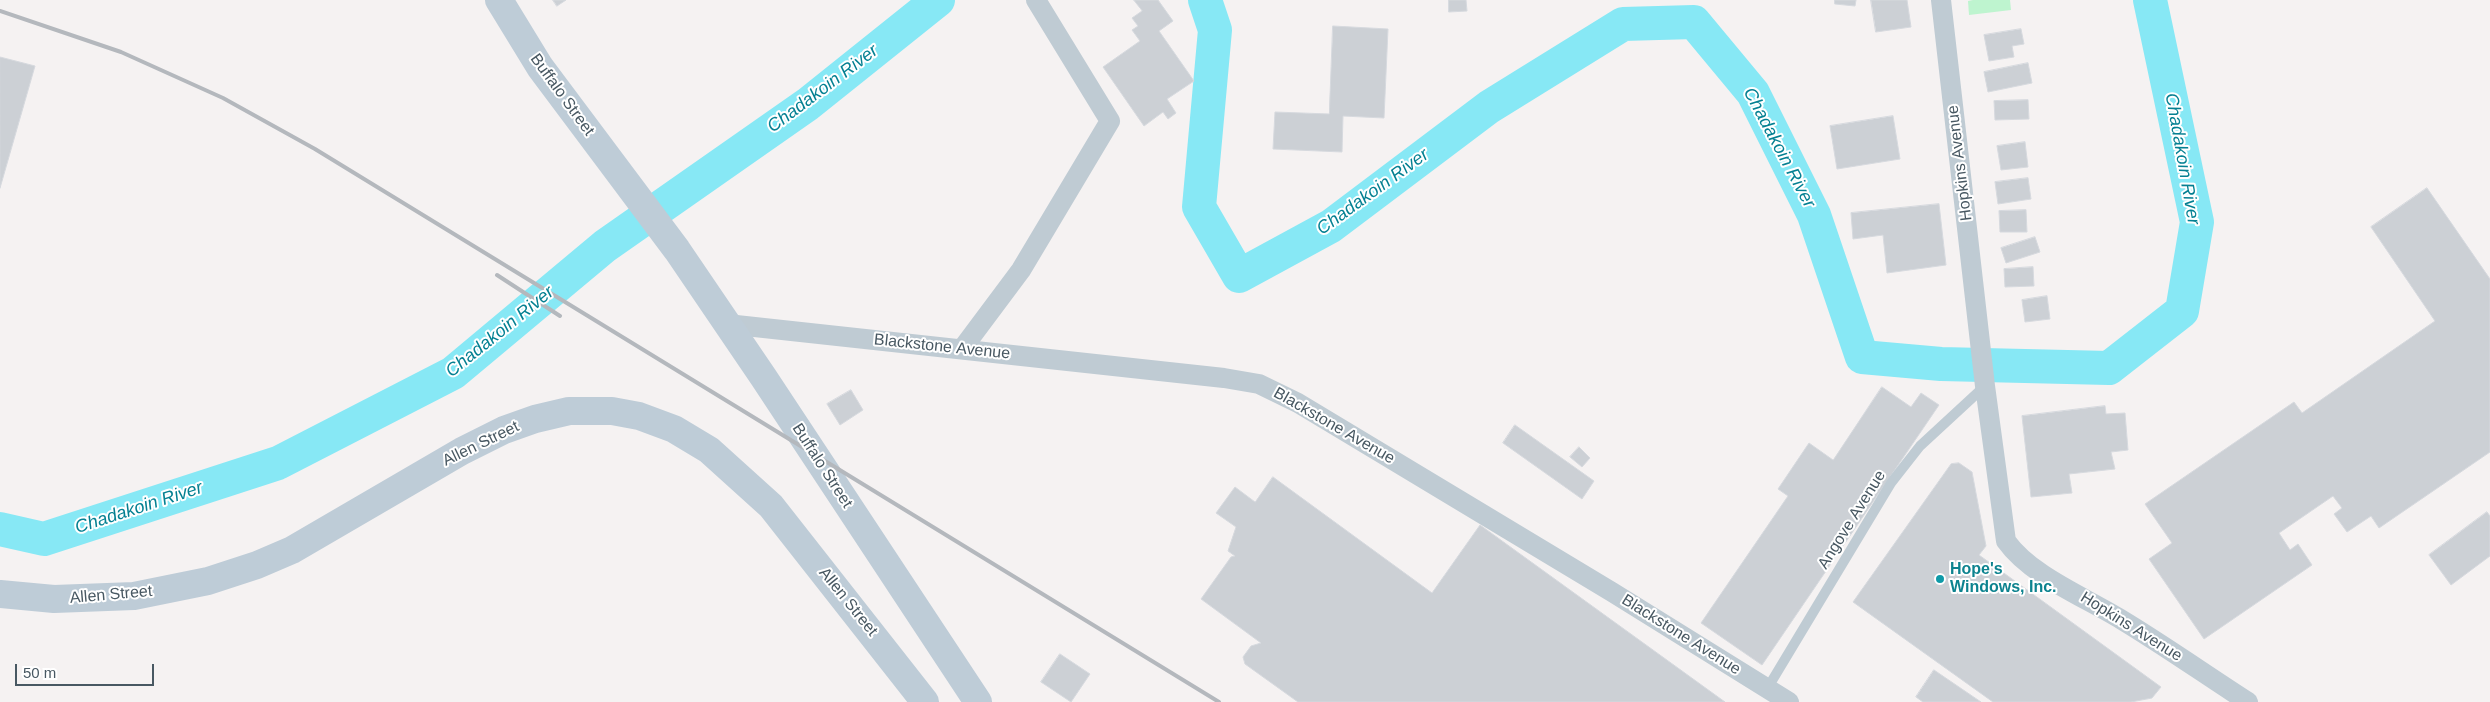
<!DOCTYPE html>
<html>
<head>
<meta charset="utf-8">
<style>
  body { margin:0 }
  #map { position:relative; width:2490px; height:702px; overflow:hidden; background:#f5f2f2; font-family:Helvetica,sans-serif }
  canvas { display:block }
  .scale { position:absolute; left:15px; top:664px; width:139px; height:22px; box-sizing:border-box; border:2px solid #485862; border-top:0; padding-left:6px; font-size:15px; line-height:18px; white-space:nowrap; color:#485862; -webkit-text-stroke:4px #fff; paint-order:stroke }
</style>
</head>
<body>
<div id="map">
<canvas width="2490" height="702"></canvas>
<div class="scale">50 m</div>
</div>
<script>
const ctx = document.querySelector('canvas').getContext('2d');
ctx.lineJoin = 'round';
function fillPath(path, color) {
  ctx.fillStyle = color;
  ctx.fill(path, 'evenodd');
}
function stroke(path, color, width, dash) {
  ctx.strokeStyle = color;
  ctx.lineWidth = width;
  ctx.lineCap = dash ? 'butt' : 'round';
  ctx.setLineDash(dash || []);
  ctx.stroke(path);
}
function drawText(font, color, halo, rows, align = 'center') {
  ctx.font = font + ' Helvetica,sans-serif';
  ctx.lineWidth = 4;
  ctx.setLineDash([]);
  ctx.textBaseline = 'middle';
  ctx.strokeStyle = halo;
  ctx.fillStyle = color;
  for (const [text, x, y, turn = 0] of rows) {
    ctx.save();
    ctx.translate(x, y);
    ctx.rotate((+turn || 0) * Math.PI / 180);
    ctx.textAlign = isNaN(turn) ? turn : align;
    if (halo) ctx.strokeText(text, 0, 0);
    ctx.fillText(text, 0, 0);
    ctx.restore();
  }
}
const green = new Path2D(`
  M1973,0H2010L2011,10L1969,15L1968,1Z`);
const river = new Path2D(`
  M1205,0L1215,30L1199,207L1239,276L1331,226L1489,107L1623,24L1694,22L1753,93L1814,215L1862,357L1941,364L2109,368L2182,311L2197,222L2150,0
  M0,529L44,539L278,463L453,373L605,246L808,104L938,0`);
const building = new Path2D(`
  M553,0H566L557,6Z
  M1134,0H1158L1173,21L1159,31L1194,81L1167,99L1176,113L1168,119L1163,112L1144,126L1103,67L1140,41L1132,30L1138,26L1132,18L1142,11Z
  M1449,0H1466L1467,11L1449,12Z
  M1835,0H1856L1855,6L1835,4Z
  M1871,0H1907L1911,27L1876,32Z
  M1333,26L1388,29L1384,118L1343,116L1342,152L1273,149L1275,112L1329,114Z
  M2021,29L2024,44L2012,46L2014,57L1989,61L1984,35Z
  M0,57L35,66L0,188Z
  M2028,63L2032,83L1988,92L1984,72Z
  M2028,100L2029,119L1995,120L1994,101Z
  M1893,116L1900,159L1837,169L1830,126Z
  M2025,142L2028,167L2001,170L1997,146Z
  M2028,178L2031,199L1998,204L1995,182Z
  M2427,188L2490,279V452L2379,528L2371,516L2347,532L2334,514L2342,508L2333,496L2279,533L2290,550L2298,544L2312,565L2204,639L2149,559L2172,543L2145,504L2294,402L2302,413L2435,321L2371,227Z
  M1939,204L1946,265L1887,273L1883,235L1853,239L1851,213Z
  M2026,210L2027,232H2000L1999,211Z
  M2035,237L2040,252L2006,263L2001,248Z
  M2033,267L2034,286L2005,287L2004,269Z
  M2047,296L2050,319L2025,322L2022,300Z
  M1882,387L1911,407L1921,393L1939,405L1762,665L1701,623L1788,496L1778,489L1809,443L1833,460Z
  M851,390L863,410L840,425L827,404Z
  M2105,406L2106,414L2125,413L2128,450L2111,452L2115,469L2069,474L2072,493L2031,497L2022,416Z
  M1515,425L1594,481L1582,499L1503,443Z
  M1579,447L1590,458L1582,467L1570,457Z
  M1959,463L1972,472L1986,546L1979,555L2161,687L2152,698L2131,702H1993L1853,602L1951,464Z
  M1273,477L1432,593L1480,525L1725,702H1298L1245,664L1243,657L1251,646L1261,643L1201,599L1231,557L1235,556L1228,551L1236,527L1216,513L1235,487L1255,502Z
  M2487,512L2490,516V556L2451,585L2429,555Z
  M1060,654L1090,674L1071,702L1041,682Z
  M1934,670L1981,702H1923L1916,697Z`);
const lane = new Path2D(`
  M1767,689L1891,483L1920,446L1985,386`);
const street = new Path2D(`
  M1941,0L1985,386L2006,541C2031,576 2085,597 2122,620C2165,646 2206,675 2248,702
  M727,324L1224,378L1259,384L1298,403L1612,592L1789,702
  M962,349L1021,270L1110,121L1036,0`);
const secondary = new Path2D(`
  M499,0L540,67L677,250L764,378L978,702
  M0,594L54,599L134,596L208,581L257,565L292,550L462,451L504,430L535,419L569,411H612L639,416L674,429L709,450L771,506L925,702`);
const rail = new Path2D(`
  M0,11L121,52L223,98L315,149L1219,702
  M497,275L560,316`);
const markers = [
  [1940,579,5,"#0f9aa8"]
];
const streetNames = [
  ["Buffalo Street",562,95,54],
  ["Hopkins Avenue",1960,163,-97],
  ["Blackstone Avenue",942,347,6],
  ["Blackstone Avenue",1334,426,30],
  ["Allen Street",481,444,-26],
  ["Buffalo Street",822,466,57],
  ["Angove Avenue",1852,520,-58],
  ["Allen Street",111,595,-5],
  ["Allen Street",848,602,51],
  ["Hopkins Avenue",2131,627,32],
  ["Blackstone Avenue",1681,635,32]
];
const cultureNames = [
  ["Hope's",1950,570],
  ["Windows, Inc.",1950,588]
];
const waterNames = [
  ["Chadakoin River",823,89,-37],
  ["Chadakoin River",1779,148,62],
  ["Chadakoin River",2182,159,80],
  ["Chadakoin River",1373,192,-36],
  ["Chadakoin River",500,332,-39],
  ["Chadakoin River",139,508,-18]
];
fillPath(green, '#bef4cf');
stroke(river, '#87e8f5', 34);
fillPath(building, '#ccd0d5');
stroke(building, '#d6d9de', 1);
stroke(lane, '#bfcbd3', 10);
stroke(street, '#bfcbd3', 20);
stroke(secondary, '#beccd7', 28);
stroke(rail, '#b4b8bd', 4);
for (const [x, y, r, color] of markers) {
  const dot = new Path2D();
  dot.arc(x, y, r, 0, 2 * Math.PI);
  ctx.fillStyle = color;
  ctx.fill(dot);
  stroke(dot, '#fff', 2);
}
drawText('16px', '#485862', '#fff', streetNames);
drawText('bold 16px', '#0d838f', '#fff', cultureNames, 'left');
drawText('italic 18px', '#048092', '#fff', waterNames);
</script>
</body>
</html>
